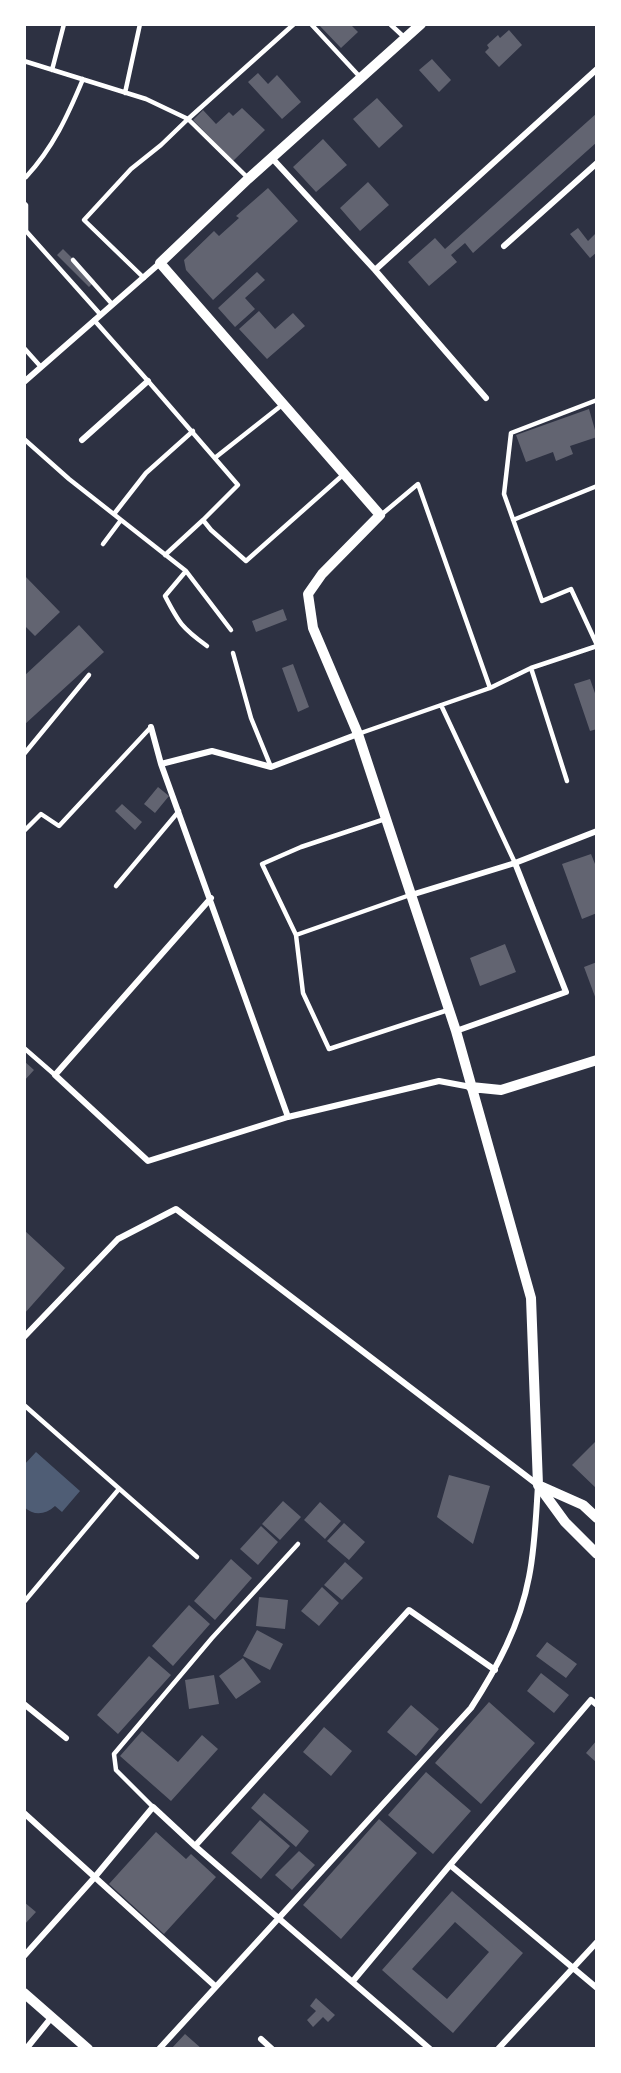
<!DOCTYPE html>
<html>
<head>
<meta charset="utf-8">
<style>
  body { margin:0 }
  #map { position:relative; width:621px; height:2073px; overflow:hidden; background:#2d3142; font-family:"Roboto Condensed",sans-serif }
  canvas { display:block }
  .frame { position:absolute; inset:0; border:26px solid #fff; pointer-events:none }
</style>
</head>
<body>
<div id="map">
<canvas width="621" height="2073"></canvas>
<div class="frame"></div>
</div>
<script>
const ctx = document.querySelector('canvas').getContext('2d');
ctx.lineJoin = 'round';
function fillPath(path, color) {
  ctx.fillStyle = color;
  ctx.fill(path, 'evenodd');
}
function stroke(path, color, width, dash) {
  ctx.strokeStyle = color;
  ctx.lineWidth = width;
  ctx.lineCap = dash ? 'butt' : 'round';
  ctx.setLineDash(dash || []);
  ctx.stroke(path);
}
const water = new Path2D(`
  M36,1452L80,1491L62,1512L55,1506C45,1515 34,1516 24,1507V1465Z`);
const building = new Path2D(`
  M318,24H350L358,32L341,48Z
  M509,30L522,45L499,67L485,52L489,48L487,45L498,35L500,38Z
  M432,59L451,80L439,92L419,70Z
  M258,73L268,84L277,75L301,102L282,119L248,82Z
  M377,98L403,126L379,148L353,119Z
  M242,108L265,130L233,161L193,120L203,110L216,124L229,112L233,116Z
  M597,113V142L473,253L465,243L451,255L457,262L429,286L408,262L435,238L445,249Z
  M323,139L347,165L316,192L293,167Z
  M368,182L389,205L360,231L340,208Z
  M268,188L298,221L213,300L186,270L184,260L214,231L219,236L239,218L236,216Z
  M578,228L588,241L597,232V252L590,258L570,234Z
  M63,249L95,281L89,287L57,255Z
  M257,272L265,280L245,298L255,309L235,327L218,308Z
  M259,311L275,329L293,313L305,326L267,359L239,329Z
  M589,409L597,437L570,446L573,454L556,461L553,452L526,462L516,435Z
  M24,575L60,612L35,636L24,625Z
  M283,609L287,620L256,632L252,621Z
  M79,625L104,652L24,725V676Z
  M293,664L309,707L298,712L282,668Z
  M590,679L597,699V729L590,731L574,684Z
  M158,787L169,796L155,813L144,804Z
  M122,804L142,822L135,830L115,811Z
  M591,854L597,869V913L582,919L562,864Z
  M505,944L516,972L480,986L470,958Z
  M597,962V1002L584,967Z
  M24,1061L34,1070L24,1081Z
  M24,1230L65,1268L24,1314Z
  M597,1440V1489L572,1465Z
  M449,1475L490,1486L473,1544L437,1517Z
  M283,1501L301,1517L280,1540L262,1524Z
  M320,1502L341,1521L325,1539L304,1520Z
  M344,1523L365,1542L349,1560L327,1541Z
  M261,1526L278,1542L258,1565L240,1549Z
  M231,1559L252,1578L215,1620L194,1601Z
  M345,1562L363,1578L342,1600L324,1585Z
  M322,1587L339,1603L319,1626L301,1611Z
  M259,1597L288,1600L285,1629L256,1626Z
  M189,1605L210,1624L173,1666L152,1646Z
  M257,1630L283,1644L270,1670L243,1656Z
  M547,1642L577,1664L566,1678L536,1656Z
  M149,1656L171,1675L118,1734L97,1715Z
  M243,1658L261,1682L236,1699L219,1676Z
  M541,1673L569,1695L554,1713L527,1691Z
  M214,1675L219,1704L189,1709L185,1680Z
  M489,1702L535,1743L481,1804L435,1763Z
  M411,1705L439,1729L416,1756L387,1732Z
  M324,1727L352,1751L331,1776L303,1752Z
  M142,1731L178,1762L202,1735L218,1749L171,1801L120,1756Z
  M597,1740V1763L586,1753Z
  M426,1772L471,1811L433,1854L388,1815Z
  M264,1793L309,1831L296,1847L251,1808Z
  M379,1819L417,1853L341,1939L303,1905Z
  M260,1820L290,1846L261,1879L231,1853Z
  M156,1832L186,1859L191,1854L216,1877L164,1934L109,1884Z
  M299,1851L315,1865L292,1890L275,1875Z
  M452,1891L523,1953L453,2033L382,1970ZM455,1922L489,1952L447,1999L412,1969Z
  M24,1902L36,1912L24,1925Z
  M316,1998L335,2015L328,2022L323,2017L313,2027L307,2020L316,2011L310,2006Z
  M185,2034L202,2049H171Z`);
const service = new Path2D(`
  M311,24L360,77
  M390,24L405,38
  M24,61L146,99L188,119L248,178
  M52,70L64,24
  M125,93L140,24
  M26,177C53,148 68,115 83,79
  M24,203L26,205V231L100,314
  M73,260L112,304
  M144,278L84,220L131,169L161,145L188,119L294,24
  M94,320L148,381L238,485L203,520L211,530L246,561L344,474
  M24,348L41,367
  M597,400L511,433L504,494L542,601L571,589L597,645
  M24,439L69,479L186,571L231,630
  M216,457L282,405
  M114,514L146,473L193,431
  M513,520L597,486
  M103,544L121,520
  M165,555L203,520
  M186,571L165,596C179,623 182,628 207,646
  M233,653L251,718L271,767
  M531,668L567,781
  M490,688L531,668L597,646
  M441,705L515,863
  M358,734L490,688L418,484L381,515
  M24,754L89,675
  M24,831L41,814L59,826L151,727
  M116,886L179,811
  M410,895L296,935L303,993L329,1049L448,1010
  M296,935L262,864L301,847L385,819
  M24,1048L55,1075
  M24,1405L197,1557
  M24,1602L119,1489
  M153,1807L116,1770L114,1754L212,1638L298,1544`);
const minor = new Path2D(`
  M271,157L375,270L486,398
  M504,246L597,163
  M375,270L597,69
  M24,382L160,263
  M82,440L148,381
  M151,727L161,764L288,1117
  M161,764L212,751L271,767L358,734
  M411,895L515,863L597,831
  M211,898L55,1075L148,1161L288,1117L439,1081L471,1087
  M456,1031L566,992L515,863
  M24,1337L118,1239L176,1209L538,1485C536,1515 535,1547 529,1577C520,1625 497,1668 471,1708L159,2049
  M24,1704L66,1738
  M24,1813L215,1986
  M195,1846L409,1610L495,1670
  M450,1865L597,1988
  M24,1956L94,1878L153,1807L195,1846L430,2049
  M353,1981L450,1865L591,1700L597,1705
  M261,2039L272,2049
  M26,2049L51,2018
  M498,2049L597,1942`);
const tertiary = new Path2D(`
  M421,24L248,179L160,263L380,515L322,574L308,594L313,628L358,734L456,1031L531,1298L538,1485
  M471,1087L501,1090L597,1060
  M538,1485L565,1522L597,1554
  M538,1485L583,1505L597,1518
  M24,1993L88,2049`);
fillPath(water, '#4f5d75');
fillPath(building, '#626471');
stroke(service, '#fff', 4.5);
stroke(minor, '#fff', 6);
stroke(tertiary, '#fff', 10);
</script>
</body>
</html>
